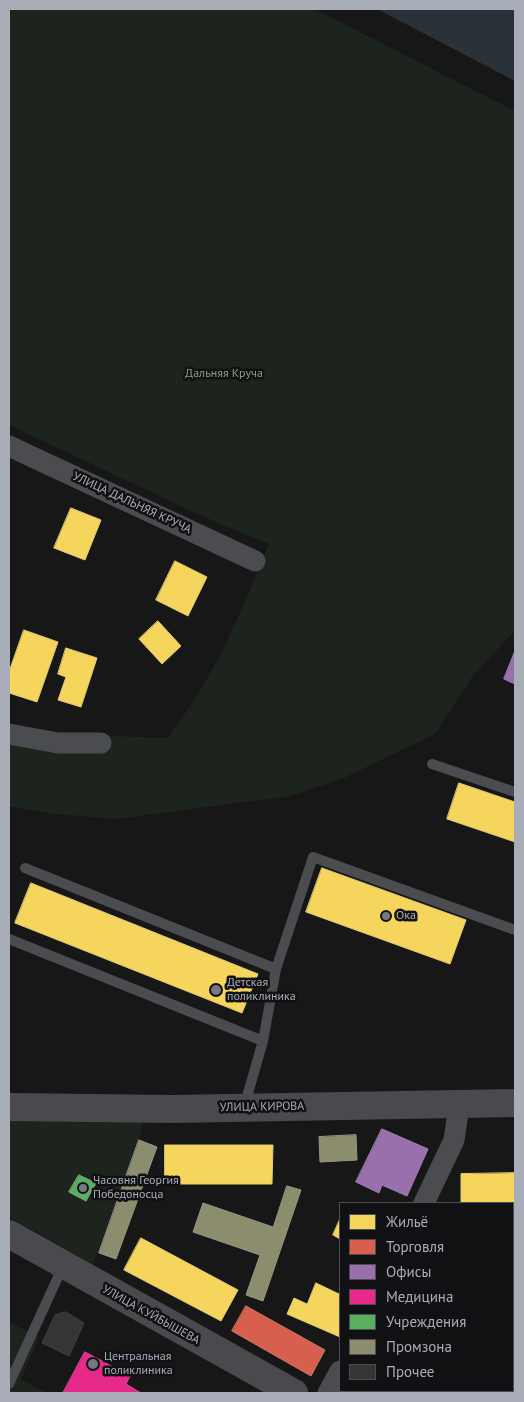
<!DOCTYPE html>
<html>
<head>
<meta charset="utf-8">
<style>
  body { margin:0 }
  #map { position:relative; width:524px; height:1402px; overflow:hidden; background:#171717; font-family:"PT Sans",sans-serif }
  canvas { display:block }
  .frame { position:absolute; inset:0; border:10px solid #a8adb8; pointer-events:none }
  .legend { position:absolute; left:339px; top:1202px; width:175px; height:190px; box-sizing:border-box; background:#111113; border:1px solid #4d4f55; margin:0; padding:6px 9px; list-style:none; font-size:15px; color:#a8adb8 }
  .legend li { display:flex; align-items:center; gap:10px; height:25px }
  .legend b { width:25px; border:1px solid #4d4f55 }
</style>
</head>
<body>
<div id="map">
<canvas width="524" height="1402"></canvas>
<div class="frame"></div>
<ul class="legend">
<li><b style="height:14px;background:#f6d55c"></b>Жильё</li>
<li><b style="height:14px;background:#d6604d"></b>Торговля</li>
<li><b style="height:14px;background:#9970ab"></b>Офисы</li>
<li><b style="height:14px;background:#e7298a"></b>Медицина</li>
<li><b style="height:14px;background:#5aae61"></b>Учреждения</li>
<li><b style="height:14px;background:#8c8c6e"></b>Промзона</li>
<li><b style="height:14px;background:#353536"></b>Прочее</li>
</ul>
</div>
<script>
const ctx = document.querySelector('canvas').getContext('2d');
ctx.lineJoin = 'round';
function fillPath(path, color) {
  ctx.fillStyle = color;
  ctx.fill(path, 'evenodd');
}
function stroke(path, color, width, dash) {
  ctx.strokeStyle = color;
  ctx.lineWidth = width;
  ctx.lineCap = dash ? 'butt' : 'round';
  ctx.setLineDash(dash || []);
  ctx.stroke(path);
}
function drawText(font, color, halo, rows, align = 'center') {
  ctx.font = font + ' "PT Sans",sans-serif';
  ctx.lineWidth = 5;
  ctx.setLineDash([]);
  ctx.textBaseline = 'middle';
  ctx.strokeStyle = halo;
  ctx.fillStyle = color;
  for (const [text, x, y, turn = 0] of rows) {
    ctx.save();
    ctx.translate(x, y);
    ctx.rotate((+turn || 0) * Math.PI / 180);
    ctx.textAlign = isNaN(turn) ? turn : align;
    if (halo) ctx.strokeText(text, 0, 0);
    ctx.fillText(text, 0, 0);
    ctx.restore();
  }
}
const built = new Path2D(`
  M513,1280L515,1281V1393L339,1392L513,1391Z`);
const green = new Path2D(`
  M9,9H314L515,111V631L474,674L435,734L344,778L290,796L116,819L46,813L9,806V732L167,738C213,681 242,611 269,544L202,516L9,425Z
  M9,1120H143L139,1140L93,1264L9,1217Z
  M9,1322L39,1337L21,1379L47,1393H9Z`);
const water = new Path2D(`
  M377,9H515V81Z`);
const homes = new Path2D(`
  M71,508L101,520L85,560L54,548Z
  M175,561L207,577L188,616L156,600Z
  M158,621L181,646L162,664L139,639Z
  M24,630L58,642L37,702L9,693V672Z
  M66,648L97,658L81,707L58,700L66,677L58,674Z
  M459,783L515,802V842L447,819Z
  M322,868L466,920L450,964L306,912Z
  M31,883L258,974L242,1013L15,923Z
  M165,1145H273L272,1184H165Z
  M515,1173V1211H513V1203H461V1174Z
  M340,1219V1239L333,1235Z
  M141,1238L238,1290L221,1321L124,1270Z
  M316,1283L339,1294L340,1291V1337L287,1314L294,1298L307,1304Z`);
const shops = new Path2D(`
  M246,1306L325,1350L311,1376L232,1331Z`);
const offices = new Path2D(`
  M515,651V684L504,679Z
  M382,1129L428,1149L407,1196L382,1185L379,1193L356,1182Z`);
const health = new Path2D(`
  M85,1352L130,1376L126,1384L141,1393H63Z`);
const public = new Path2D(`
  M79,1175L96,1183L86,1201L69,1192Z`);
const industry = new Path2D(`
  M356,1135L357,1160L320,1162L319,1137Z
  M139,1140L157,1147L116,1259L99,1253Z
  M287,1186L301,1190L263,1301L246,1295L260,1255L193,1232L203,1203L273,1227Z
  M513,1258L515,1259V1281L513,1280Z`);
const building = new Path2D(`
  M66,1312L84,1323L69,1356L42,1343L55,1315Z`);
const lane = new Path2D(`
  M432,764L515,792
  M25,868L276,969
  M9,939L263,1041
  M244,1107L263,1041L276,969L313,857L515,930
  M513,1354L515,1349
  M9,1384L63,1266`);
const street = new Path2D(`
  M9,446L255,561
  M9,734L58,743H101
  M424,1203L454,1140L459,1106
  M328,1393L340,1371`);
const secondary = new Path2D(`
  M9,1107L173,1109L515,1103
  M9,1234L294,1393`);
const markers = [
  [386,916,5,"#757880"],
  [216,990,6,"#757880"],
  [83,1188,5,"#757880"],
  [93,1364,6,"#757880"]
];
const parkNames = [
  ["Дальняя Круча",224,374]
];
const streetNames = [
  ["УЛИЦА ДАЛЬНЯЯ КРУЧА",132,503,25],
  ["УЛИЦА КИРОВА",262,1107,-1],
  ["УЛИЦА КУЙБЫШЕВА",151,1315,29]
];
const poiNames = [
  ["Ока",396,916],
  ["Детская",227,983],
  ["поликлиника",227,997],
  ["Часовня Георгия",93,1181],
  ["Победоносца",93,1195],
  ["Центральная",104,1357],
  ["поликлиника",104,1371]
];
fillPath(built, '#212123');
fillPath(green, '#1d241e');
fillPath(water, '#2a3239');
fillPath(homes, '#f6d55c');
stroke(homes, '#dfc978', 1);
fillPath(shops, '#d6604d');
stroke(shops, '#c8776d', 1);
fillPath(offices, '#9970ab');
stroke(offices, '#9e82af', 1);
fillPath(health, '#e7298a');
stroke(health, '#d45198', 1);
fillPath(public, '#5aae61');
stroke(public, '#71ae7b', 1);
fillPath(industry, '#8c8c6e');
stroke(industry, '#949684', 1);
fillPath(building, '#353536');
stroke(building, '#3f4043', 1);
stroke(lane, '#4b4c50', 10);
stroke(street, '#4b4c50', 21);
stroke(secondary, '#4a4a4e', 28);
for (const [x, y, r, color] of markers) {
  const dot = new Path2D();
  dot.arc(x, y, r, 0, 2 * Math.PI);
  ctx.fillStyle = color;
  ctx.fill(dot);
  stroke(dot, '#111113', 2);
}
drawText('12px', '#7fa381', '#111113', parkNames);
drawText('12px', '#a8adb8', '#111113', streetNames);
drawText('12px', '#a8adb8', '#111113', poiNames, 'left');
</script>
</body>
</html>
